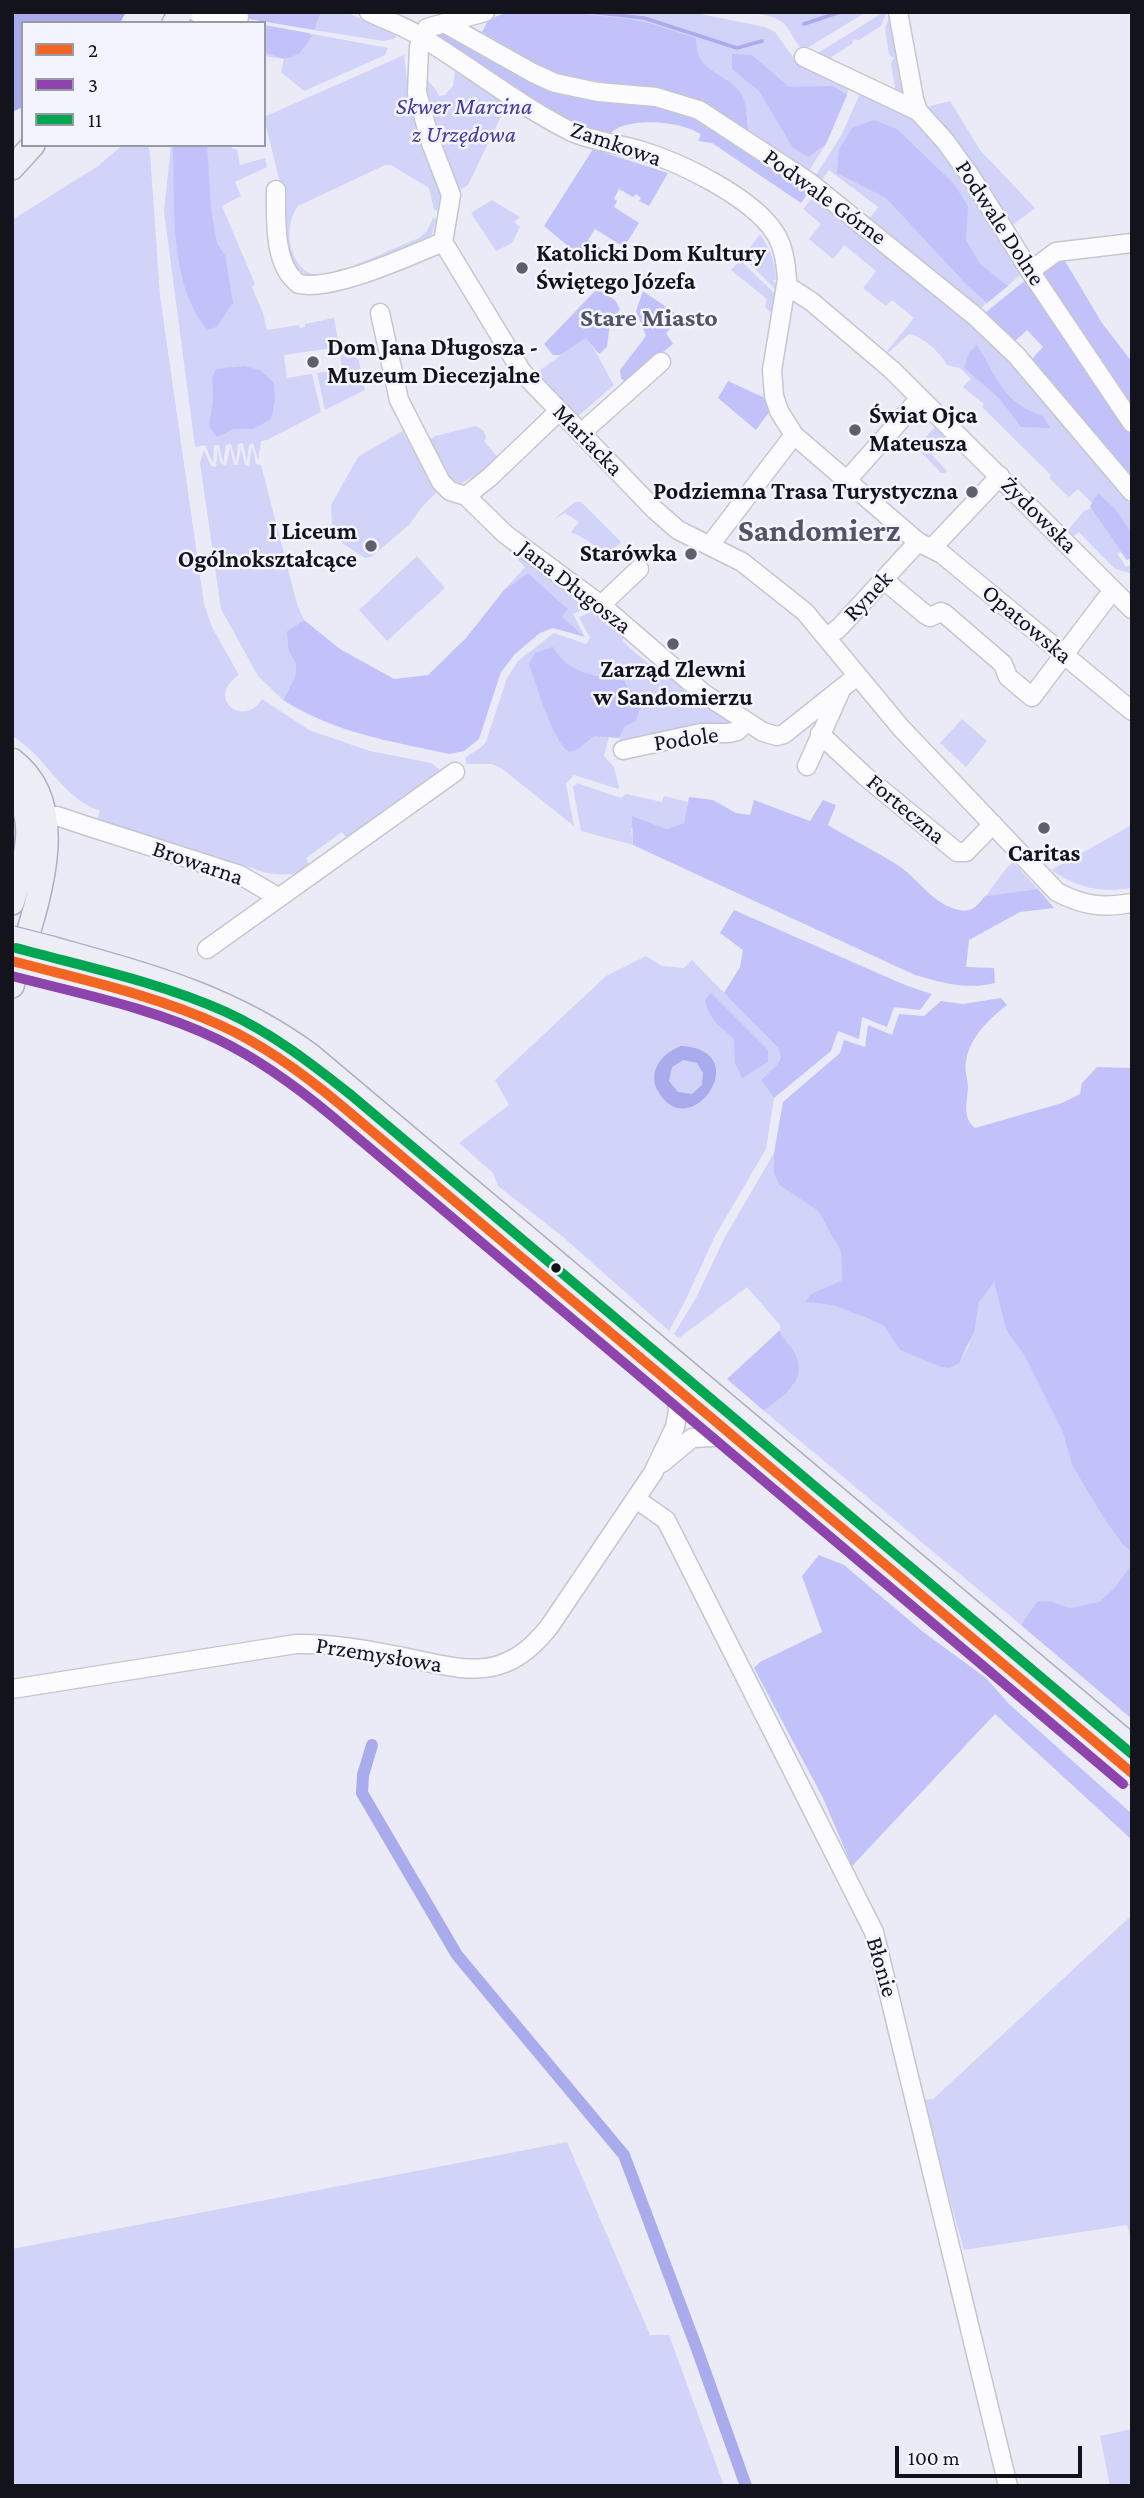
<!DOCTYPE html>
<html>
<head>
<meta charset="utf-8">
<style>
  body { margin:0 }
  #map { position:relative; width:1144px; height:2498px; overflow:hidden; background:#eaebf7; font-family:"Crimson Pro",serif }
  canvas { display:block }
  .frame { position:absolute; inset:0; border:14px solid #13131b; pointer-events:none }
  .legend { position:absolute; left:21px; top:21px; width:245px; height:126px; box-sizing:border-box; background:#f3f4fe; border:2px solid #999aa3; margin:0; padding:9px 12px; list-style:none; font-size:21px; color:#13131b }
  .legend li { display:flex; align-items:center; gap:14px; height:35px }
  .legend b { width:35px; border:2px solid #999aa3 }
  .scale { position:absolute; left:895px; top:2446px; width:187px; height:32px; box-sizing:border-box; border:4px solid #13131b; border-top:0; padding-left:9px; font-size:21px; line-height:24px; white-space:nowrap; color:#13131b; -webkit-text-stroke:5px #f3f4fe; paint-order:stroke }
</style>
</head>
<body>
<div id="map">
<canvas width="1144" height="2498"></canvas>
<div class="frame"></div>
<ul class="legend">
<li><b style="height:9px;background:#f26522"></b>2</li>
<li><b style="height:9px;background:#8e44ad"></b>3</li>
<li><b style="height:9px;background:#00a651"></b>11</li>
</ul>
<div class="scale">100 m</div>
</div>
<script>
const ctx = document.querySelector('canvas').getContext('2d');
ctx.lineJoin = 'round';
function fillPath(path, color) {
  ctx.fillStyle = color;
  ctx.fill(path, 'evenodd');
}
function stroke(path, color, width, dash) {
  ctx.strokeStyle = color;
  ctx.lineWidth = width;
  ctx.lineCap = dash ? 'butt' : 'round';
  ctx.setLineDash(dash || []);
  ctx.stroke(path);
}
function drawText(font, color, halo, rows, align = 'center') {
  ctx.font = font + ' "Crimson Pro",serif';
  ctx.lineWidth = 5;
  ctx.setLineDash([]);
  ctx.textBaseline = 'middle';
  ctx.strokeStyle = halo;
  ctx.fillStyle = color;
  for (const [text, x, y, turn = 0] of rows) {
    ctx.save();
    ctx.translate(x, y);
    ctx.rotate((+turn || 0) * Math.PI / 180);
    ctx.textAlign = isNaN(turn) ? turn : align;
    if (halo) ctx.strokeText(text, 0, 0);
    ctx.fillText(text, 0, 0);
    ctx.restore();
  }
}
const green = new Path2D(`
  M321,12H346L397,36L394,39L383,41L314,30Z
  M566,12H690L765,27L775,32L793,57L851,84L826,144L808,172L748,131L747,113L727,79L703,65L696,50V38L649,23Z
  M750,12H866L804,50C796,44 793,36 787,27C779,16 762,15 750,12Z
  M884,12H887L881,26L859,40L854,39L852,44L825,61L813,56Z
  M892,12L908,100L896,94L891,63L894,58L889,55L885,28Z
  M264,25L388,48L385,55L304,91L281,72L284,59L264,56Z
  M404,55L411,110L442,196V210H434L429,188L391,165H385L298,206C289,218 288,234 291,248C295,260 302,273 316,275C333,278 398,246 419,238L427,231L433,218L437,219L432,234L428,240L323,278L308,277L291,263L287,247L281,187L264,117Z
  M455,71L507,104L468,185L456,192L426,111L424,77L434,87L439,96L445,95L453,86Z
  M862,89L914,115L944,148L1024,272L980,309L869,219L878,207L829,170L822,180L816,175L842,134Z
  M950,101L980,150L1035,208L1009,228L923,108Z
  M123,145H148L150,153L160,296L204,604L212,627L239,675C204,698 244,729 262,699L309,730L370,751L431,763L440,770L438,776L348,840L342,832L306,858L311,867C295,876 285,875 267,873L97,819L100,811C59,796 48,757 12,736V220L98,166Z
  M171,145H231L232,149H237L240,165L265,158L267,167L235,182L241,196L222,206L255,284L252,287L263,313L267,330L299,325L300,328L305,327V324L334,318L339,346L346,345L359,361L365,390L325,410L317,373L342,369L339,347L284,355L287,378L312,374L321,412L267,440L261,441L258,460L253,443L249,445L247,462L243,443L238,444L236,462L231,444L226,445L223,463L219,445H214L213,463L205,445L195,447L164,211Z
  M815,195L966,316L1009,359L1132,500V558L1127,560L1121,552L1117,553L1126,567L1132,564V574L1114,568L1079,532L1074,536L1068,530L1084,511L1091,508L1092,503L1078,489L1069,497L1049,478L1051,475L982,407L984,404L963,387L971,379L960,368L947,365C941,353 922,336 909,334L889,352L887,351L914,318L892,300L886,306L863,288L876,271L844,245L833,259L809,239L821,224L803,209Z
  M492,200L520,217L514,222L520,227L512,243L496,251L471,213Z
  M760,234C770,249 776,262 776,280H772L776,284L775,289L743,257Z
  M740,260L775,294L771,313L765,307L767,299L731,270Z
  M586,338C598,353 604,369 614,385L577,417L534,374Z
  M937,425L949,438L932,455L947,471L945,473H941L916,447Z
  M476,426L484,431L486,438L484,441L499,459L483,472L461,483L454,481L451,484L430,440L435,436Z
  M402,431L438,491L422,507L409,525L371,557L365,558L342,543L336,535L332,524L331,505L358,457Z
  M252,447L256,464L261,465L297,604L304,620L287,631L288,649L296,663L295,677L283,700L258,676L221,609L200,463L204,450L211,466L216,467L218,449L220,463L226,466L230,448L234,465H238L241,448L245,465L249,466Z
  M575,502H581L621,542L600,561C601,544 584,539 571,532L579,522L565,513L554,519Z
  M499,540L593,605L573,614L585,637L561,617L568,609L528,573L504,590L525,567Z
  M417,556L445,588L387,641L359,610Z
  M596,610L624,637L622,641L664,677L669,674L697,700L733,724L625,743L619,738L609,737L604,756L614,767L619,787L618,789L574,775L566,784L574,826L501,768L492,764H466V757L480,748L486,742L507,678L518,661L554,633L586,644L590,638L579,617Z
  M962,719L987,741L966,767L940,743Z
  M577,783L621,798L626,794L662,802L664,796L688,802L684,823L666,829L631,828L633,845L581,831L573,787Z
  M1132,825V888C1099,893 1078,888 1051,870Z
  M1013,862L1038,889L986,896C996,883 1000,874 1013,862Z
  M646,956L662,966L684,968L692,960L778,1048L781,1056L776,1066L761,1080L774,1098L766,1149L715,1236L686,1299L669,1331L562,1236L498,1186L493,1173L459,1143L509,1105L495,1080L606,976Z
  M774,1153V1173L779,1185L818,1211L841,1252L842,1280L811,1294L807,1302L832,1305L867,1318L884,1326L900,1350L950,1368C973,1356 972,1326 979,1304C981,1296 989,1288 994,1281L1006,1330L1023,1353L1063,1433L1072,1465L1101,1514L1122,1544L1132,1552V1564L1115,1587L1099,1602L1070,1608L1053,1602L1027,1617L1021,1625L764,1411L794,1385L795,1354L784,1341L779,1324L747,1287L679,1338L674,1334L696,1298L725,1237Z
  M1132,1915V2242L1127,2225L964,2250L922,2100L933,2099Z
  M567,2142L650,2335H669L724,2486H12V2249Z
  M1132,2429V2486H1110L1100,2436Z`);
const forest = new Path2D(`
  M245,12H321L314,30L243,18Z
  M509,12H566L628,19L649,23L696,38C695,73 722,69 740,92C747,102 747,118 748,131L686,95L576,78L547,70L482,32L489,19Z
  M264,25L308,33L312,36L299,54L284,59L264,52Z
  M440,32L466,43L538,84L669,107L691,115L786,174L808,193L801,203L712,143L698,141L701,135C685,121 621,115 609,136C547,114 491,73 436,36L435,34Z
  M732,54L752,55L789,87L833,86L847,95L826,144L808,157L793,148L759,91L732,69Z
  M874,120L897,129L953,183L968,206L966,240L980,264L1008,286L987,303L966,284L886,198L837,173L839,150L852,128Z
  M173,145H207L211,208L217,244L225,255L233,303L216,327L208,330C168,285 175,202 173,145Z
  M593,149L668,173L649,206L639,201L641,198L636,194L633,197L619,189L614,199L617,201L614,207L639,223L624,247L595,229L588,240L607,252L600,262L575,252L544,226Z
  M1064,253L1065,261L1102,323L1132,362V413L1039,268Z
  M1028,278L1132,433V479L1031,360L1043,347L1027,330L1014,342L985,313Z
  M597,289L615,300L620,309L610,323L607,347L599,354L586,338L561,355H553L544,344Z
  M643,291L682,318L666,333L673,344L625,382L621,378L620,370L646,336L636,311Z
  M977,345C997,377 1004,404 1043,416L1050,428L1021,427L999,398L964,368L969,353Z
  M244,366L260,370L274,383L275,401L271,419L253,429H234L217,437L209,426L213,401L212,378L216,369Z
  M728,381L765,398L769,412L756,430L718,398Z
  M1098,493L1115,509L1132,533V558L1127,560L1090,506Z
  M528,573L568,609L562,617L585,637L553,628L540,633L515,654L501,672L479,739L464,751L449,754C390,741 335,733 283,700L295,677L296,664L288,649L287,631L304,620L340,649L394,679L428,675L466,638L504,590Z
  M553,647C568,674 596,676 625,681L631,701L640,708L636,721L625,726L619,738L594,736L578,749L569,752C552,740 537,686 529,664L535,653Z
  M689,797L713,800L736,813L750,815L754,800L810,821L823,800L836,805L828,825C851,839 876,851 899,866C920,880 932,904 959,910C972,913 978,905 985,896L1038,889L1054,908L1020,912L969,940L966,967L994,968L995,983C967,990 942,983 915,975L633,845L632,816L666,829L684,823Z
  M734,910L905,985L932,994L920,1010L894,1007L887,1027L862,1017L859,1039L838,1031L831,1051L774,1098L761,1080L776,1066L781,1057L778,1048L724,993L740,967L743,950L720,933Z
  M711,993L768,1050V1062L742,1078L735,1063L734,1039C721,1027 707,1018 705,999Z
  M1001,998L1007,1005C989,1019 970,1037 966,1061C964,1070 968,1079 968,1088C967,1103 962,1117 975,1128L1062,1103L1080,1094L1082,1083L1097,1067L1132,1068V1552L1122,1544L1101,1514L1072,1465L1063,1433L1023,1353L1006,1330L994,1282L979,1302L974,1332L959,1363L950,1368L941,1367L900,1350L884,1326L867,1318L832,1305L806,1302L811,1294L842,1280L841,1252L818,1211L779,1185L774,1173V1153L783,1102L840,1053L844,1040L865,1047L868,1025L892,1035L899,1014L924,1016L941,1001L963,1004Z
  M780,1330C784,1341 790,1344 795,1354C809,1381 782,1396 764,1411L727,1379Z
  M819,1555L844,1565L922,1631L986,1678L1009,1704L1132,1814V1840L995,1714L852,1866L823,1798L754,1668L760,1662L822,1632L802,1576Z
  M1132,1564V1719L1021,1625L1038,1601L1053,1602L1070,1608L1099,1602L1115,1587Z`);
const water = new Path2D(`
  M17,12H126L120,23H23V107L12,112V16Z
  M681,1046C757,1050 691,1145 659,1093C646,1072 662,1053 681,1046ZM683,1060L697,1063L703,1073L702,1085L692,1094L678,1092L669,1081L672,1067Z`);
const stream = new Path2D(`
  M590,12L644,18L737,48L762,41
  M804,24L840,12`);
const canal = new Path2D(`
  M372,1745L363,1775L362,1793L457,1955L624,2155L697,2349L746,2486`);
const minor = new Path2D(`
  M196,12L212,17H239
  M369,12C386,20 403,26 418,35C470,66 518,105 572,132C593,141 618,144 639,150C680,162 752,197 775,233C784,246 786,264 787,279L772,370L774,396L779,411L794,435L918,542L942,554L1132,711
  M898,12L914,99L918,111L945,141L969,174L1030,271L1132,423
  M444,23L533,73L555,83L598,92L656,97L699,110L809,182L975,316L1016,355L1132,492
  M804,57L918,111
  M276,190C276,218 273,266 299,284C333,291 410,256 443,242
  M443,242L522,372L655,510L678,530L742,562L805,612L901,728L1057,892C1084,906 1102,908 1132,903
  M443,242L451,195L431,143L417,93L419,48L421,37L427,28L485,12
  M1030,271L1056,252L1132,243
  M786,285L812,302L892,370L1132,609
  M380,313L399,400L441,482L450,491L466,496L505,534L601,605L703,693L763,732L777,736L784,734L857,676
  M581,433L661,362
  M848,479L920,398
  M466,496L490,477L559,411
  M710,545L794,435
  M932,548L1000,476
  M884,580L926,615L930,617L941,612L945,614L1003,664L1008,677L1032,697L1106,599
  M601,605L639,569
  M827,637L839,628L918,542
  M820,734L866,777L957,852H966L993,824
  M623,750L701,733H729L737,731L746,723
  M807,766L840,692
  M32,819L57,816L90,827L240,875L278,897
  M207,949L455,772
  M662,1463L692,1438L732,1436
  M636,1499L666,1520L874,1932L1008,2486
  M12,1689L296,1644C334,1643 371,1651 408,1658C437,1664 470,1674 499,1665C521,1658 535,1644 549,1627L653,1473L675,1427L678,1410L675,1388`);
const major = new Path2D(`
  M174,23L181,12
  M12,168L33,145
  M12,760C79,810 30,921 12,986
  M12,787C41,821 23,865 12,903
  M51,948C146,975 228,995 310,1055L1132,1747
  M44,970C143,997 221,1016 306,1078L1132,1773`);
const majorBridge = new Path2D(`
  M12,938L51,948
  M12,961L44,970`);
const bus1 = new Path2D(`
  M12,961C83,980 155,995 222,1026C266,1046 305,1075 342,1106L1132,1773`);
const bus2 = new Path2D(`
  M12,976C81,994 153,1008 217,1039C259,1059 297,1087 333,1117L1123,1784`);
const bus3 = new Path2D(`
  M16,948C86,967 159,982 226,1012C272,1033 312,1064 351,1095L1132,1754`);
const markers = [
  [522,268,7,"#5e5f68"],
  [313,362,7,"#5e5f68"],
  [855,430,7,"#5e5f68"],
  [972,492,7,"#5e5f68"],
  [371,546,7,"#5e5f68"],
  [691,554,7,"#5e5f68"],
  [673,644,7,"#5e5f68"],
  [1044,828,7,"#5e5f68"],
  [556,1268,6,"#13131b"]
];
const parkNames = [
  ["Skwer Marcina",464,107],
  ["z Urzędowa",464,135]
];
const streetNames = [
  ["Zamkowa",616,144,19],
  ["Podwale Górne",825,197,36],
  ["Podwale Dolne",1000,223,57],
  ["Mariacka",588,440,46],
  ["Żydowska",1039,515,45],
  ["Jana Długosza",575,587,38],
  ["Rynek",868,596,-47],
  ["Opatowska",1027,624,40],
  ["Podole",686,739,-8],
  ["Forteczna",906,809,40],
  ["Browarna",198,863,19],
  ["Przemysłowa",379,1655,9],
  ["Błonie",882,1967,74]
];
const poiNames = [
  ["Katolicki Dom Kultury",536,254],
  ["Świętego Józefa",536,282],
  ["Dom Jana Długosza -",327,348],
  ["Muzeum Diecezjalne",327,376],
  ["Świat Ojca",869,416],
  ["Mateusza",869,444],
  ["Podziemna Trasa Turystyczna",958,492,"right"],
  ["I Liceum",357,532,"right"],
  ["Ogólnokształcące",357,560,"right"],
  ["Starówka",677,554,"right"],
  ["Zarząd Zlewni",673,670,"center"],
  ["w Sandomierzu",673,698,"center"],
  ["Caritas",1044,854,"center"]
];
const neighbourhoodNames = [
  ["Stare Miasto",649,318]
];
const districtNames = [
  ["Sandomierz",819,531]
];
fillPath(green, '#d1d3f8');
fillPath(forest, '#c1c2f9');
fillPath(water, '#aaabec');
stroke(stream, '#aaabec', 3.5);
stroke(canal, '#aaabec', 12);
stroke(minor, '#c6c6d0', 21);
stroke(major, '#afafc2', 26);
stroke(minor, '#fcfcfe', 18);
stroke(major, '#ededf6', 23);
stroke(majorBridge, '#afafc2', 26, []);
stroke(majorBridge, '#ededf6', 23);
stroke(bus1, '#f26522', 10);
stroke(bus2, '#8e44ad', 10);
stroke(bus3, '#00a651', 10);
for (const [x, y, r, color] of markers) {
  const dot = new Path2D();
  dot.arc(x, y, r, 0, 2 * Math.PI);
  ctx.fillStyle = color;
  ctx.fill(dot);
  stroke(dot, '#f3f4fe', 2.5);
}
drawText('italic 24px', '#43389d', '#f3f4fe', parkNames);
drawText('24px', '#13131b', '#f3f4fe', streetNames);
drawText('bold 24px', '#13131b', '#f3f4fe', poiNames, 'left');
drawText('bold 26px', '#525367', '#f3f4fe', neighbourhoodNames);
drawText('bold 32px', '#525367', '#f3f4fe', districtNames);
</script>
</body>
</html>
